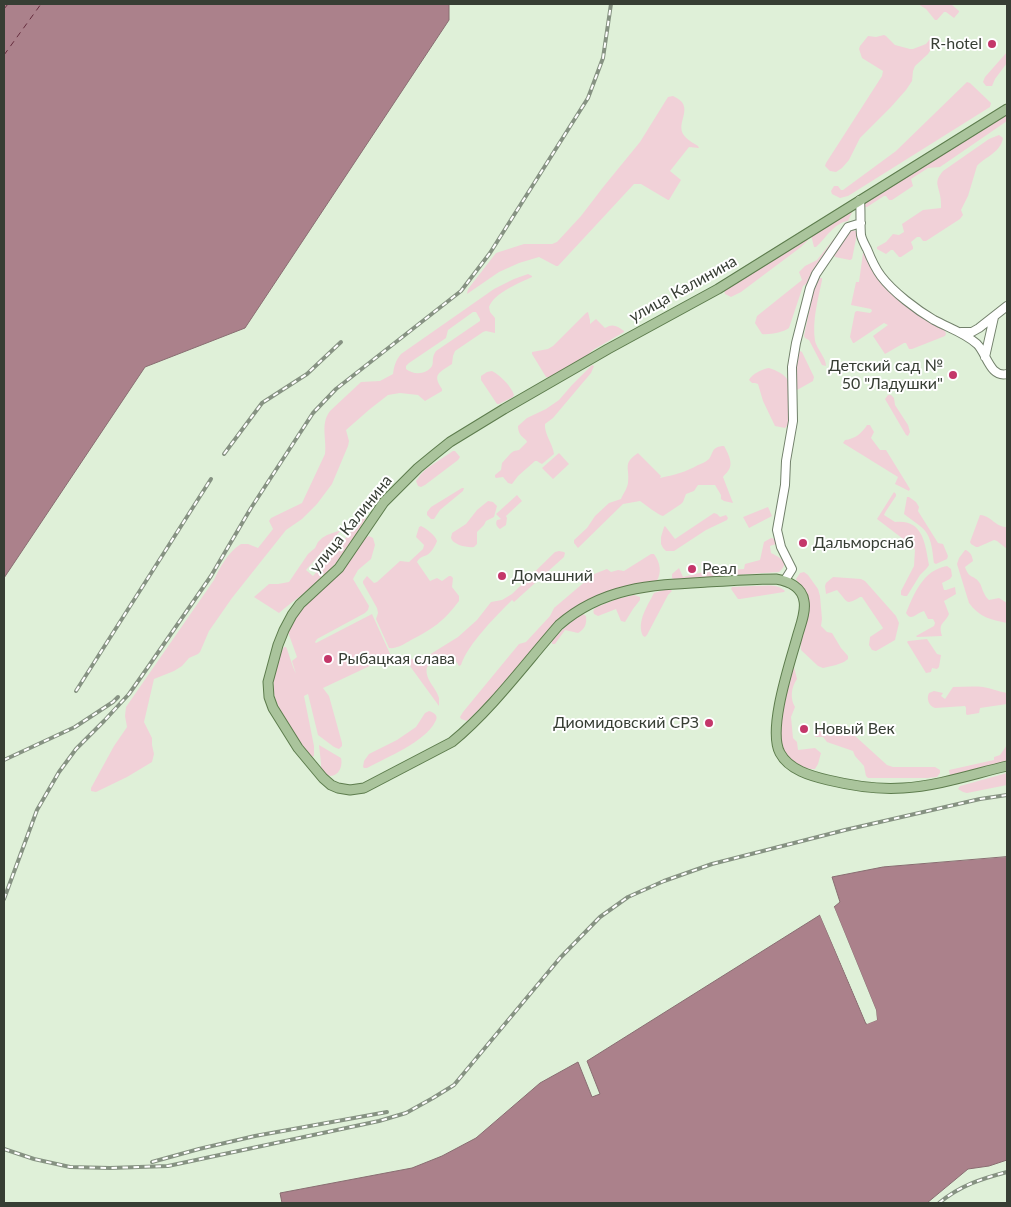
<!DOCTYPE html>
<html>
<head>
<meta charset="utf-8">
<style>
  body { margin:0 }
  #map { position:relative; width:1011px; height:1207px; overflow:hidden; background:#dff0d8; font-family:Lato,sans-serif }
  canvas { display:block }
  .frame { position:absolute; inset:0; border:5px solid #373e34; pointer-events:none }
</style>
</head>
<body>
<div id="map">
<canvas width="1011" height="1207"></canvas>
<div class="frame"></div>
</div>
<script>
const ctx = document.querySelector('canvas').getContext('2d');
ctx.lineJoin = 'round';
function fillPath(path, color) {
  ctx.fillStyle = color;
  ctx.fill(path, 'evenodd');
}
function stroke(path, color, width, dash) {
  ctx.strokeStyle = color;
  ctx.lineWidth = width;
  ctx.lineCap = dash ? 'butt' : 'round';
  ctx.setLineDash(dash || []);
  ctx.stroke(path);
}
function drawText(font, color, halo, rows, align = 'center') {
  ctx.font = font + ' Lato,sans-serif';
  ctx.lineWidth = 4;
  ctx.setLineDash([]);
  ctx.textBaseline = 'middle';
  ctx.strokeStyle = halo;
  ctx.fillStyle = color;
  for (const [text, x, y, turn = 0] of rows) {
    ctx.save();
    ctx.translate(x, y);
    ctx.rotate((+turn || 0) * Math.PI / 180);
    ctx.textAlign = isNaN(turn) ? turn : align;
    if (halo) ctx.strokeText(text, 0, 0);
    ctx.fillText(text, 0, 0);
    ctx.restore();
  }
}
const green = new Path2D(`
  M918,4H951L959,11V12L954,18L946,12H944L937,20H935L926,9Z
  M884,35L886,36L895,45L910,49H913L926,44L930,39H933L935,40V43L928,54L915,66L913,71L912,81L906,90L891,107L860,138L849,160L842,168L836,172L830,171L825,166L826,163L882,76L883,71L862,58L859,49L860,46L868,36L876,37Z
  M1007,52V63L995,79L992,86H986L983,82L985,77Z
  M967,82L970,83L991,103L990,107L848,196L840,198L832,194L831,191L834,186H838L841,190H843L896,151Z
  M673,96C696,106 676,121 683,134C686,139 693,143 698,146L699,148L689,147L670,171L681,180L669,200H668L641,184H634L558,266H556L539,257L519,263L499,272L467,294L468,289L496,253L524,244H552L557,242L581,216L604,186L640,142L668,97Z
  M1007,112V121L940,167L928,168L911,179L913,186L892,200H889L886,196H884L867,207H865L864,201Z
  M999,135L1003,138C1001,152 985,157 977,166L968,196L961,210L963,215L960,219L926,241H923L920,237H917L911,242L913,247V249L901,257H899L893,250H891L886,254L877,249V247L886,242L893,234L899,235L904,232L902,224L923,210L941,208C941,204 941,199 940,195C938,184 934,182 943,171L989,139Z
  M853,210L848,221C834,223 826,238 816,247H814L811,235Z
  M851,230L856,231L857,234L852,259L850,260L835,257L833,254Z
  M837,235L838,236L809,282L803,286L789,328C784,332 769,335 762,334L755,323L757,316L802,280L799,272L805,266L817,260Z
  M804,238L808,240L801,247L741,292L731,297L725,294L724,290Z
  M863,253H865L872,269L878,279L910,308L930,322L945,331L946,334L945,336L912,349H909L906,343H904L885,354L873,336L888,325L884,323L854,343H853L850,337L855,312L857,311L870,313L872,311L871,309L851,305L856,282H859Z
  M528,274L532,276V277C519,283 494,293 489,307L490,312L495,318V333L486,331L483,332L455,351L453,356L452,364C439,373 432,374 442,389V391L425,401L418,395L400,393L388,395L370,409L346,430L349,441L348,446L332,484L317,504L302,519L286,530L232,598L209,631L200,652L198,654L189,658L182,666L174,671L154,679L144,722L152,738V745L154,754L152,762L127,777L96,792L91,791V788L114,746L125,730L127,727L125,716L126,707L214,580C220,567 228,552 241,544H248L258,548L273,529L269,521L271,518L302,503L325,454C327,439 320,424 330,411L361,382L380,381L393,374C394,366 396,360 401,354L494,289L514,279ZM473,312H476L480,319V321L436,351C431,358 434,362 432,366C426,375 413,375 406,369V366L409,363L446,338L448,330Z
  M820,278H822V280C818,300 812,320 815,341C817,349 826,358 826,366L822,365L809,340L805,338L804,336L815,283Z
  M588,312L590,320V324L596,319L605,328C613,323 617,326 624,331V332L593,350L586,357L549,378L546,377L532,354V352L548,349L553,346L586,313Z
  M800,351L802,352L814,377L813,381L797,390L795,389L796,367L798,352Z
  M592,365L594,366L591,373L553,418L545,424C544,434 553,444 554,454L542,464L540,463L537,461H535L518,476L512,484L508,483L503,477L496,478L495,477V475L501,470L502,463L511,453L514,451L519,450L527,442L526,440C521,436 518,433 518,426L527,418L546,409L559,400L572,385Z
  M769,368C776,370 786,375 788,381C791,387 791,419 788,425C787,426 786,427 785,428L775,426L763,401L758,384L755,383H752L749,380C752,374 762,369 769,368Z
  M492,371C501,376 511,386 514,395L513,397L499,404H497L481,380V376L487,372Z
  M888,395H891L894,398L895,405L908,425L910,432L908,436L906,435L885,399Z
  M867,425H870L874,432L871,438L880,450H886L910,489L909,491L895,484L898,477L843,443L845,440C855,439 862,433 867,425Z
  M722,446H724C728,453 734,464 728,471C727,473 724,475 723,477L733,503L724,501L721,499V495L715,485H698L694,491L686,494L683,502L681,504L663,516C658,515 646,505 640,501L623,504L578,548L574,543V540L587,528L595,516L609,503L621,499C623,494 627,489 628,483C630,467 622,464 638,453L661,476L660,478C674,475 686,472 698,465C701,464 706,462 709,459C714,452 711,448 722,446Z
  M453,451H455L460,457L458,460L425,485L421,487L418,486L416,481L421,474L426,469Z
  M559,453L569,464L553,479L542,468Z
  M462,488H464L463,491L440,510L434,519H431L427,515V512L431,507Z
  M894,492L896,494V496L886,511L884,515L895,522C923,519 925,543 929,565L927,568L920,575L907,596H904L901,595V591L914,566L915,549L911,545L877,519Z
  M517,495L522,501L506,516L507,518L506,525L500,529C497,527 495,524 497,520L501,519L496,514Z
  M907,497H909L916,502L919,507L918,511L938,543L943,544L948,556L947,559L936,564L934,563C932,549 932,535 920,526C915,522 909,518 904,514Z
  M488,501L493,502L497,506L494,517L486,521L484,525L477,532V544L474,547C468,548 453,545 451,538C451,536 452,535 452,533L466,524L477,510Z
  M768,507L772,516L749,528L743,517Z
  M714,513L717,514L720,517L726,515L728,518L727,520L706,530L674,551H666L663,548L661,544V537L664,527L665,526L675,539Z
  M980,515C992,516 995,527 1007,527V549L997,541L994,540L978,547H976L971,544L970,542Z
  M364,516L366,518C353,540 340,561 322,578C308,591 293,601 279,613L254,597L269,584H278L289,582L308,554L315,548L318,542L322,538L327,535L341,530L306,570L313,576L356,526L360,517Z
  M421,526C427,529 435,535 437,541C435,546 432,552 427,555C422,557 420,557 417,562L430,581L437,578L442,581L449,576H451L453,578L452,587L459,596V601C444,621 433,629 411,640C404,644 397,649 389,648L376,619L378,613L377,608L363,583V581L367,576L374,583L377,582L400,561L409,562L423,549L424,545L416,537L419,527Z
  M369,536L373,538L375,545L371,559L358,570L353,579L369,606L368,610L365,613L317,639L315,642L316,643L372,614L391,656L323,688L329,696L342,743V746L339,749L334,747L318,735L308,694L304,696L314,746V756L312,757C301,746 276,708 274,693C272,681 277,658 284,647H286L287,649L293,667L296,674L292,661L297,657L288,632L296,617L302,608L338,575L365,538Z
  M771,538L775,539L776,544L770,546L771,553C779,557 791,562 779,572C744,574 710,578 675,580L672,578V574L679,568L683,577L703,572L701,563L702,562H708L715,566L717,571L744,569L745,564L760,560L764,542Z
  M965,550H966C971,553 972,555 973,561L965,567C969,579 974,575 979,582C982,586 982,590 984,593C985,596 987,598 989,600L999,598L1007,603V623C991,620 979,617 969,603L957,564L959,558Z
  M559,551L564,552L565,553L564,557L514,602L512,600C496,616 468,644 461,665L459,666L452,655C443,659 435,662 427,667C424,679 436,687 439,698C439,700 439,704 439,706L407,662C412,656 415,661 421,660L458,637L477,620L491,602L502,600L512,594L555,552Z
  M651,554H654C660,563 662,571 657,581C634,585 611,588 590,599C553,618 529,654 502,685C491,698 479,709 467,721L461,719L460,717L463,712L519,644L526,642L550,616L554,608L594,574L607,569L611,572L618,570L624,571Z
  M947,566L951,569L952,576L950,579L942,583L944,590H946L955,587L956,594L944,601L949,614C944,625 938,622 942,636L917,637L916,636L934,626L935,623L933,619H928L924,611C916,613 911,622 906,613C914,594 923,570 947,566Z
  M804,572L808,575L818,589L820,596L822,619L821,626L827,632L832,633L841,648L848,656V659L844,662L836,665L823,668L818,666L801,650C798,633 811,616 808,599C807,591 799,587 796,579L800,573Z
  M833,577L861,579L865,581L896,616L899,623L895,640L876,651L872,650L869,645L870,637L882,629L883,628L862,597H860C845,606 848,602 837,590L826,594L825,586L826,583Z
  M754,586C765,586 777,583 785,591L784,592L740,599H738L731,589L732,587Z
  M664,590H671L672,591L668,595L647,635L645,637L643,636C636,622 648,605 654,593Z
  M634,595L640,597V600L633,609L625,622L621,621L616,609L598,616L594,614C593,611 593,609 597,607L617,599Z
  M583,614L586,616C587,624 585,629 578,633L565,630L555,644H552V641C561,630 570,622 583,614Z
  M927,639L937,654L941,655L939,667L937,669L932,668L931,672L926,673L907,642L908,641Z
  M794,667L797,679C791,687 790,699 795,707L791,717L793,738L797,742L798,750L815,748L821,753L818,764L815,769C806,769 801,767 793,762C789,759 785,755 783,750C774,731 787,689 792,669Z
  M953,687C963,687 973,686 983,687C991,688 999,692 1007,693V704L980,708L979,713L967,715L966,714V708L965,706L935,708C929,706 926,699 929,693L934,691L943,693L941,696L945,699Z
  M429,711C435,713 439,716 435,722C425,742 387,757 367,768H364L363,767L364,761L369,754L397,740L416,727L425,713Z
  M839,725H843L887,765L893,767H935L940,770V773L937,777L927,778H868L866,776L864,766L855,756L853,751L827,742L823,737H815L816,733L818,729C829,733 830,734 839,725Z
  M319,745L341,758C343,766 339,776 330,776L323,773L321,769V763Z
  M1007,745V763L952,777L950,776L949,770L994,760V757L1000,755Z
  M1007,773V785L967,793L963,792L958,789L960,786Z`);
const water = new Path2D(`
  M4,4H449V20L245,328L145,367L4,578Z
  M1007,857V1160L989,1166L968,1169L927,1203H282L280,1193L412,1168L442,1156L476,1138L540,1083L578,1062L592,1097L600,1094L587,1061L820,915L866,1024L877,1020L876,1010L834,907L840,902L832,877L883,867Z`);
const pier = new Path2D(`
  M834,907L876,1010L877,1020L867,1024L820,915L822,914L868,1021L874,1018L873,1011L832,908Z`);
const ferry = new Path2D(`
  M4,9L8,4
  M4,55L41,4`);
const minor = new Path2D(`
  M860,200C861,212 860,224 861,235C862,240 865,245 867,249C871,259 875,268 881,276C893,292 917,310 934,320C949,328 965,333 977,344C987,354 990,378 1007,374
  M961,332H972L979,328L1007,306
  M985,357L994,317
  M785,580L792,569L781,547L777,530L785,485L786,461L793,421L792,367L796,343L810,288L816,274L848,227L861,223`);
const major = new Path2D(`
  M1007,109L718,289L608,349L504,409L450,442L435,454L418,468L384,502L339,568L300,604L292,615L284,630L278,645L268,682L269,697L273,708L298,748L323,778L331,785L338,788L350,790L364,788L452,742C492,709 524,665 559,625C603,587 651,585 707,582C730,581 753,579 776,579C788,581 802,587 804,601C806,611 801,624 798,634C791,660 767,729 780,753C789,770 811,776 828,780C853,786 877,790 903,788C938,786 973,774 1007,766`);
const rail = new Path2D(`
  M224,454L262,403L307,374L341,342
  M76,691L211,479
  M4,760L75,727L113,702L118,697
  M4,899L37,810L59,772L76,749L104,721L129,694L148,667L211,576L251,508L313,413L336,389L461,291L490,253L588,98L603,58L611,4
  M4,1149L34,1159L70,1167L110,1168L168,1166L379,1121L406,1113L433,1098L454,1085L560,958L600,917L628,897L664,881L712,864L845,830L980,799L1007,795
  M152,1162L199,1149L255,1136L387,1112
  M939,1203C961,1185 981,1179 1007,1172`);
const markers = [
  [992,44,5,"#c4376a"],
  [953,375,5,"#c4376a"],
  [803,543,5,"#c4376a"],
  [692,569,5,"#c4376a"],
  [502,576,5,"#c4376a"],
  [328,659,5,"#c4376a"],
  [709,723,5,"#c4376a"],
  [804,729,5,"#c4376a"]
];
const poiNames = [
  ["R-hotel",982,44,"right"],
  ["Детский сад №",943,366,"right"],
  ["50 \"Ладушки\"",943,384,"right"],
  ["Дальморснаб",813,543],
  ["Реал",702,569],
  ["Домашний",512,576],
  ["Рыбацкая слава",338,659],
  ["Диомидовский СРЗ",699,723,"right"],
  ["Новый Век",814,729]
];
const streetNames = [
  ["улица Калинина",683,289,-29],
  ["улица Калинина",351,524,-51]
];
fillPath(green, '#f1d1d8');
fillPath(water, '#ab818b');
stroke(water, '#886d71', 1);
fillPath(pier, '#dff0d8');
stroke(ferry, '#652c3d', 1, [6, 5]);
stroke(minor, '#72806b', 10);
stroke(major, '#5d7c4d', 11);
stroke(minor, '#fff', 8);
stroke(major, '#aac49c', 9);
stroke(rail, '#869282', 4);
stroke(rail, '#fff', 2, [5.5]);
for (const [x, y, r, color] of markers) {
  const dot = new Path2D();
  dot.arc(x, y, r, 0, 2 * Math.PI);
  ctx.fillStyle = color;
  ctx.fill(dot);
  stroke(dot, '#fff', 2);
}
drawText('16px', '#373e34', '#fff', poiNames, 'left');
drawText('16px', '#373e34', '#fff', streetNames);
</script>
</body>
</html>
